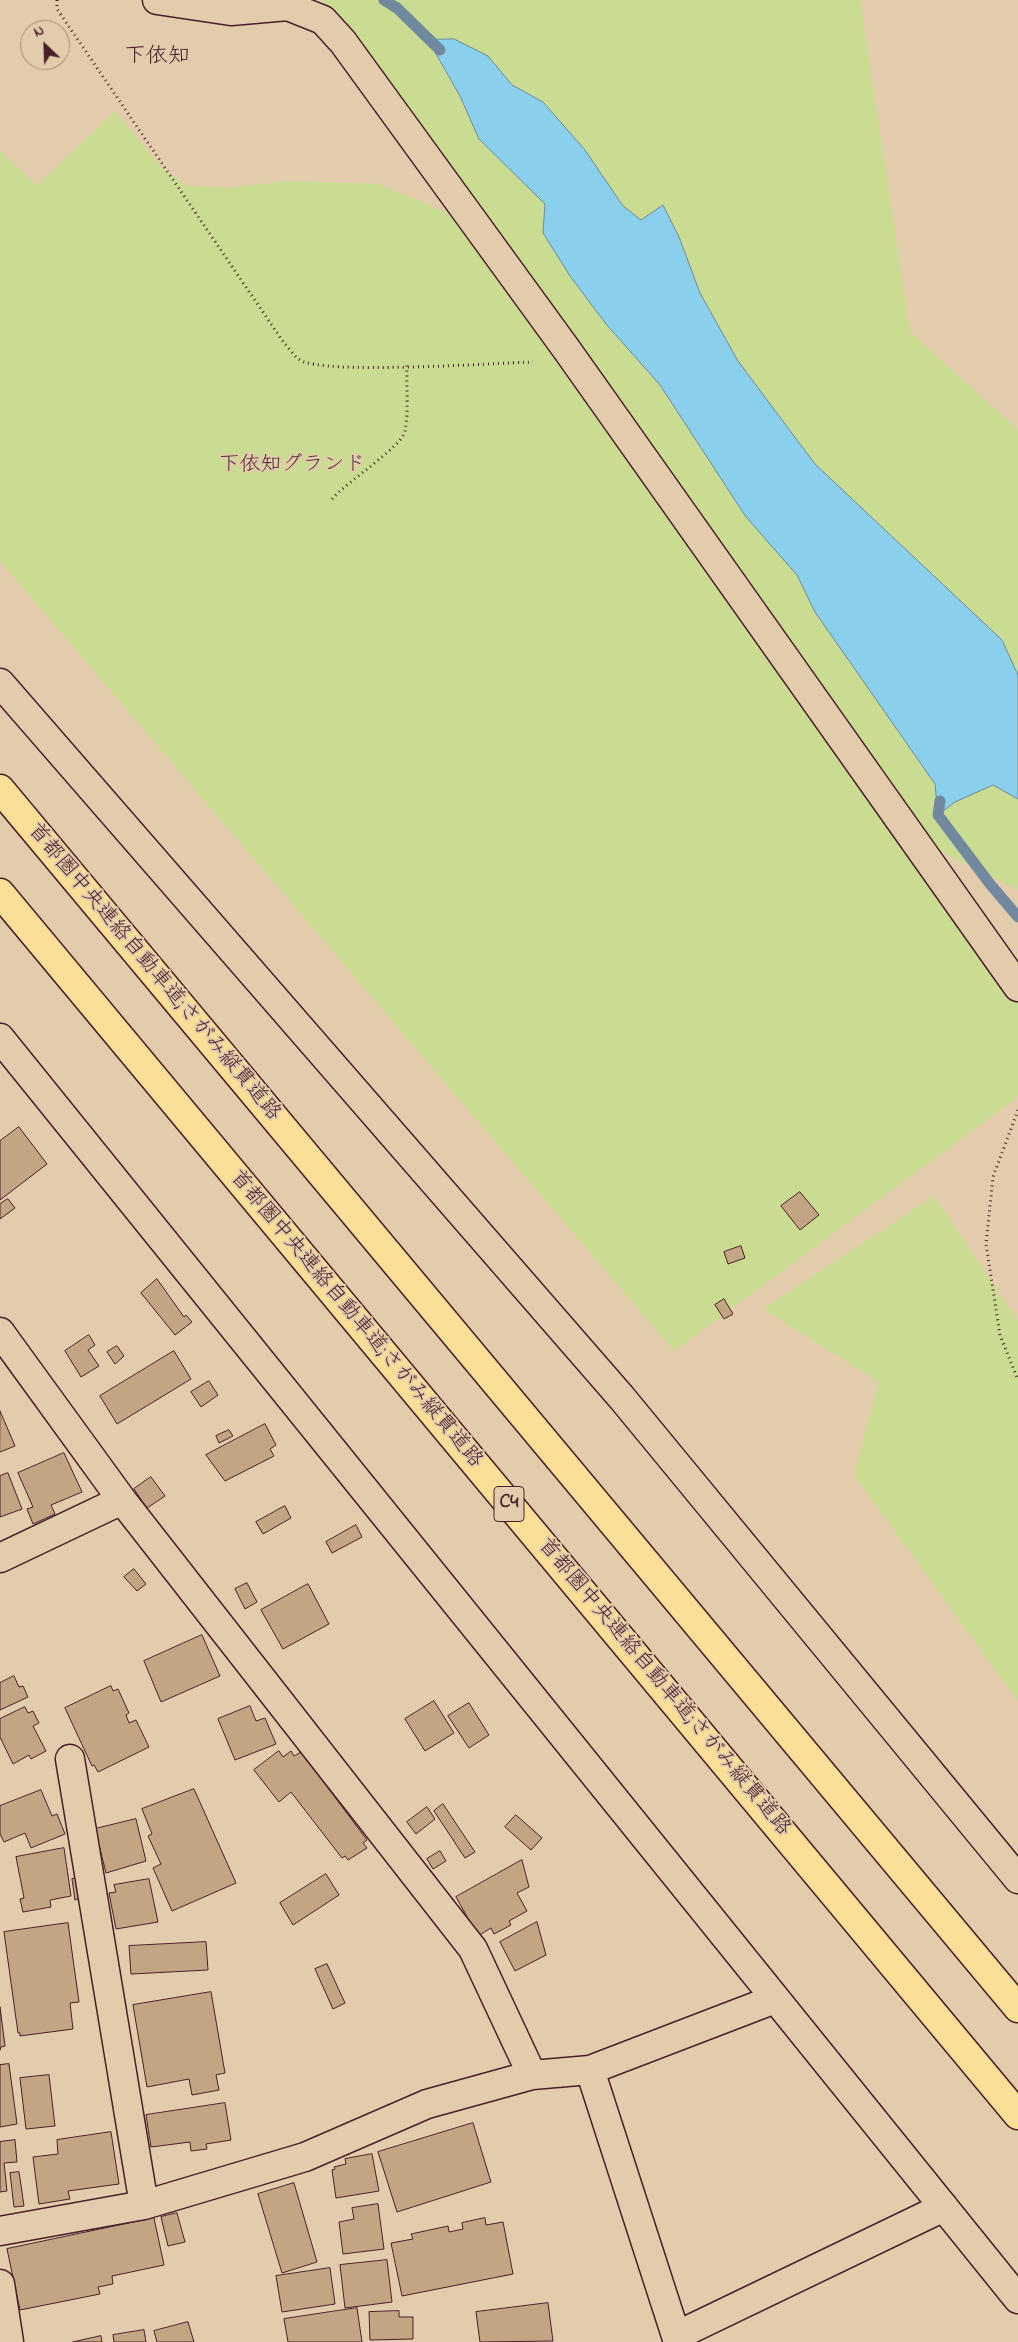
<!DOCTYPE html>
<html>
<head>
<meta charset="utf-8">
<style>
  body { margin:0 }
  #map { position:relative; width:1018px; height:2342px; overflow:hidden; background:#e2ccac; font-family:"Indie Flower",sans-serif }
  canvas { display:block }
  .north { position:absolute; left:20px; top:20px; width:50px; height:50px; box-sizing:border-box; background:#e2ccac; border:1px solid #a58778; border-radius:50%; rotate:336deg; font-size:14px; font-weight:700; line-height:20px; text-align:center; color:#4a1f2b }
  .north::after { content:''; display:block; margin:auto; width:18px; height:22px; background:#4a1f2b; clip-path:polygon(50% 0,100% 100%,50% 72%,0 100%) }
</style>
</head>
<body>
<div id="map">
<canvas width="1018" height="2342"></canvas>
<div class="north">N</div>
</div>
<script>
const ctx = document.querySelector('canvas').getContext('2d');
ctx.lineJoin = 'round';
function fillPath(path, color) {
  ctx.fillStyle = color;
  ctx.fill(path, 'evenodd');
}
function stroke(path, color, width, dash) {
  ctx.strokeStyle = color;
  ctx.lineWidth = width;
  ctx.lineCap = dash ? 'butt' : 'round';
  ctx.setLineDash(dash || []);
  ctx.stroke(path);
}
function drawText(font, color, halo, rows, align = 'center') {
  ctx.font = font + ' "Indie Flower","Klee One",sans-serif';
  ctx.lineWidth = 4;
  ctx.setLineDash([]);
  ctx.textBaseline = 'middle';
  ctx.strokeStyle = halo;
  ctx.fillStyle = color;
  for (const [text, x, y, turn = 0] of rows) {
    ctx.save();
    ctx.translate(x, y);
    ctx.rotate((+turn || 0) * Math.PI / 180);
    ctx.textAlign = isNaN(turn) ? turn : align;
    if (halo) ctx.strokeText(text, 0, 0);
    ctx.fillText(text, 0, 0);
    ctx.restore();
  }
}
const green = new Path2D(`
  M321,0H860L910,332L1018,430V890L917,839L1018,978V1097L674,1351L0,561V151L37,186L115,111L162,168L187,186L228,188L287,181L378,184L460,218L685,523Z
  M934,1196L1018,1321V1701L854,1475L879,1382L763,1309Z`);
const water = new Path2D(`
  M454,39L488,56L512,85L543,102L585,150L623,206L641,220L663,205L679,237L700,293L738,361L815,464L1002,640L1018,675V799L993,785L955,802L938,815L935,784L815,612L797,575L746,517L660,385L606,324L570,276L543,233L545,204L479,139L460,96L428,40Z`);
const stream = new Path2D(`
  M384,0L397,8L440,50
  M940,801L938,815L990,884L1018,917`);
const building = new Path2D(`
  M19,1127L47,1164L0,1200V1141Z
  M800,1192L819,1215L800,1230L781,1206Z
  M8,1199L15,1208L0,1219V1204Z
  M741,1246L745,1258L728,1264L724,1252Z
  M157,1279L184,1317L186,1315L192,1322L175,1335L141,1293Z
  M724,1299L733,1314L724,1319L715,1305Z
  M89,1335L95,1345L88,1350L99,1366L81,1377L65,1351Z
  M117,1346L124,1356L115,1364L107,1352Z
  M174,1351L191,1379L117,1424L100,1396Z
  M209,1381L218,1395L201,1407L191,1392Z
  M0,1411L15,1446L0,1452Z
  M265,1424L276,1445L270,1449L274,1456L225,1481L206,1455Z
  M229,1430L233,1436L219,1443L216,1436Z
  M64,1453L82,1492L51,1505L55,1514L33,1524L27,1509L33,1507L18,1473Z
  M8,1473L22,1509L0,1517V1476Z
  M151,1477L165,1496L147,1508L134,1489Z
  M285,1506L291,1518L263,1534L256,1522Z
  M356,1525L362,1537L332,1553L326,1542Z
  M134,1569L146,1584L137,1591L124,1577Z
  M247,1583L257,1602L245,1609L235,1589Z
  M308,1584L329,1624L283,1649L261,1610Z
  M202,1635L220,1676L161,1702L144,1661Z
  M14,1676L19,1687L23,1686L28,1697L0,1710V1683Z
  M111,1686L113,1691L118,1689L129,1713L126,1715L129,1723L136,1720L149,1747L98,1772L94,1765L92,1766L65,1708Z
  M434,1701L454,1733L425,1751L405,1719Z
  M469,1703L489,1735L469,1748L448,1716Z
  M250,1706L256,1721L265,1718L276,1744L235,1760L218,1719Z
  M25,1707L28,1713L33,1711L39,1723L33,1726L46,1751L31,1759L29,1755L13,1764L0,1737V1719Z
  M279,1751L283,1757L291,1751L294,1756L301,1752L367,1840L363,1843L367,1848L348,1860L345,1856L342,1858L291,1792L279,1802L254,1770Z
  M194,1789L236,1883L172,1911L153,1868L161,1864L148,1836L152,1834L142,1809Z
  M41,1790L52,1816L57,1814L65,1834L31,1848L25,1833L4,1842L0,1834V1806Z
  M443,1804L475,1852L465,1858L434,1811Z
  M427,1807L435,1819L416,1834L407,1822Z
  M516,1815L542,1838L531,1850L505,1827Z
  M136,1819L146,1861L106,1873L95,1829Z
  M64,1848L71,1896L50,1900L51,1907L23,1912L20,1899L24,1898L16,1857Z
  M440,1851L446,1861L433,1869L427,1859Z
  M522,1860L529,1887L517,1893L527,1911L509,1921L511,1925L494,1934L491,1928L478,1936L456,1897Z
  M326,1874L339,1895L293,1925L280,1903Z
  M81,1877L84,1897L75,1900L72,1879Z
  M149,1879L158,1922L116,1929L109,1893L116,1892L114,1885Z
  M537,1922L546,1955L515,1971L500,1942Z
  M68,1923L79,2002L70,2003L73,2029L20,2036V2033H18L4,1932Z
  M206,1942L208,1970L131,1974L129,1946Z
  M327,1964L345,2003L333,2009L315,1969Z
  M211,1992L225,2073L216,2075L219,2090L192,2095L189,2079L147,2087L133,2005Z
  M0,2007L5,2046L1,2047L0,2050Z
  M9,2064L17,2124L0,2127V2065Z
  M49,2075L55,2126L26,2129L20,2078Z
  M225,2103L231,2140L206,2144L207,2149L191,2151L190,2142L151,2147L146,2115Z
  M473,2123L491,2182L397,2212L378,2152Z
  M111,2132L119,2184L68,2191L70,2199L39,2204L33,2157L58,2154L57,2140Z
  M15,2140L17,2162L4,2163L7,2191L0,2192V2142Z
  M372,2154L379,2191L336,2198L332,2170L335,2169L334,2167L346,2164L345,2159Z
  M19,2172L24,2206L14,2207L10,2173Z
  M294,2183L317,2262L282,2273L258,2194Z
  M378,2204L384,2249L343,2254L339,2222L354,2219L352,2208Z
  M177,2213L185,2242L168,2246L161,2217Z
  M154,2218L164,2265L112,2276L113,2284L98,2287L100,2294L20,2310L7,2249Z
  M485,2218L486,2225L503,2222L513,2274L402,2296L391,2243L413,2239L411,2234L448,2226L449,2232L463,2229L462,2223Z
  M387,2260L392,2302L345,2308L340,2265Z
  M330,2268L335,2304L282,2312L276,2276Z
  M548,2303L553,2341L480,2342L476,2312Z
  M357,2308L362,2342H288L284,2319Z
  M399,2311V2317H413V2339L370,2340L369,2312Z
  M188,2322L194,2342H157L154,2331Z
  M144,2330L146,2342H114L113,2335Z
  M101,2336L102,2342H73Z`);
const path = new Path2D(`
  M57,0V9L284,343C289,348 294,356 300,360C323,375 495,363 533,362
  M332,499C346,482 401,448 405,431C409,411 406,386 407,365
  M1018,1110L993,1177L986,1244L1000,1335L1018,1380`);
const minor = new Path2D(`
  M157,0L231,11L288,6L323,20L343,42L567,350L1018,987
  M0,683L622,1398L1018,1879
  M0,1038L1018,2299
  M0,1332L122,1500L473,1949L532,2075
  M0,1558L122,1500
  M70,1759L144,2205
  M0,2231L144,2205L305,2157L427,2104L532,2075L590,2070
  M0,2284L9,2342
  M676,2336L944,2207
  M678,2342L590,2070L775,1999`);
const highway = new Path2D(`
  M0,789L1018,2008
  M0,893L1018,2115`);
const shields = [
  [509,1504,30]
];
const shieldNames = [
  ["C4",509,1504]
];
const parkNames = [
  ["下依知グランド",292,467]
];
const streetNames = [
  ["首都圏中央連絡自動車道;さがみ縦貫道路",153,973,50],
  ["首都圏中央連絡自動車道;さがみ縦貫道路",355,1320,50],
  ["首都圏中央連絡自動車道;さがみ縦貫道路",663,1688,50]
];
const neighbourhoodNames = [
  ["下依知",157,58]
];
fillPath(green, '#c9dc91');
fillPath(water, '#8acfec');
stroke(water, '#70899f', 1);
stroke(stream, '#70899f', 11);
fillPath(building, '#c3a584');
stroke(building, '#4a1f2b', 1);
stroke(minor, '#4a1f2b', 31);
stroke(highway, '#4a1f2b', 31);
stroke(path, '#4a1f2b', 3, [1, 4]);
stroke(minor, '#e2ccac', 28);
stroke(highway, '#fbdf96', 28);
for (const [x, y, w] of shields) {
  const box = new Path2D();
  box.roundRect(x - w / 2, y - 17.5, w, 35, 4);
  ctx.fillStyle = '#e2ccac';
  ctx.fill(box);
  stroke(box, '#4a1f2b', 1);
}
drawText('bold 20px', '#4a1f2b', null, shieldNames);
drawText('21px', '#573235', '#e2ccac', parkNames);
drawText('21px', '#4a1f2b', '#e2ccac', streetNames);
drawText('22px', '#4a1f2b', '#e2ccac', neighbourhoodNames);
</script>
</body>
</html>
